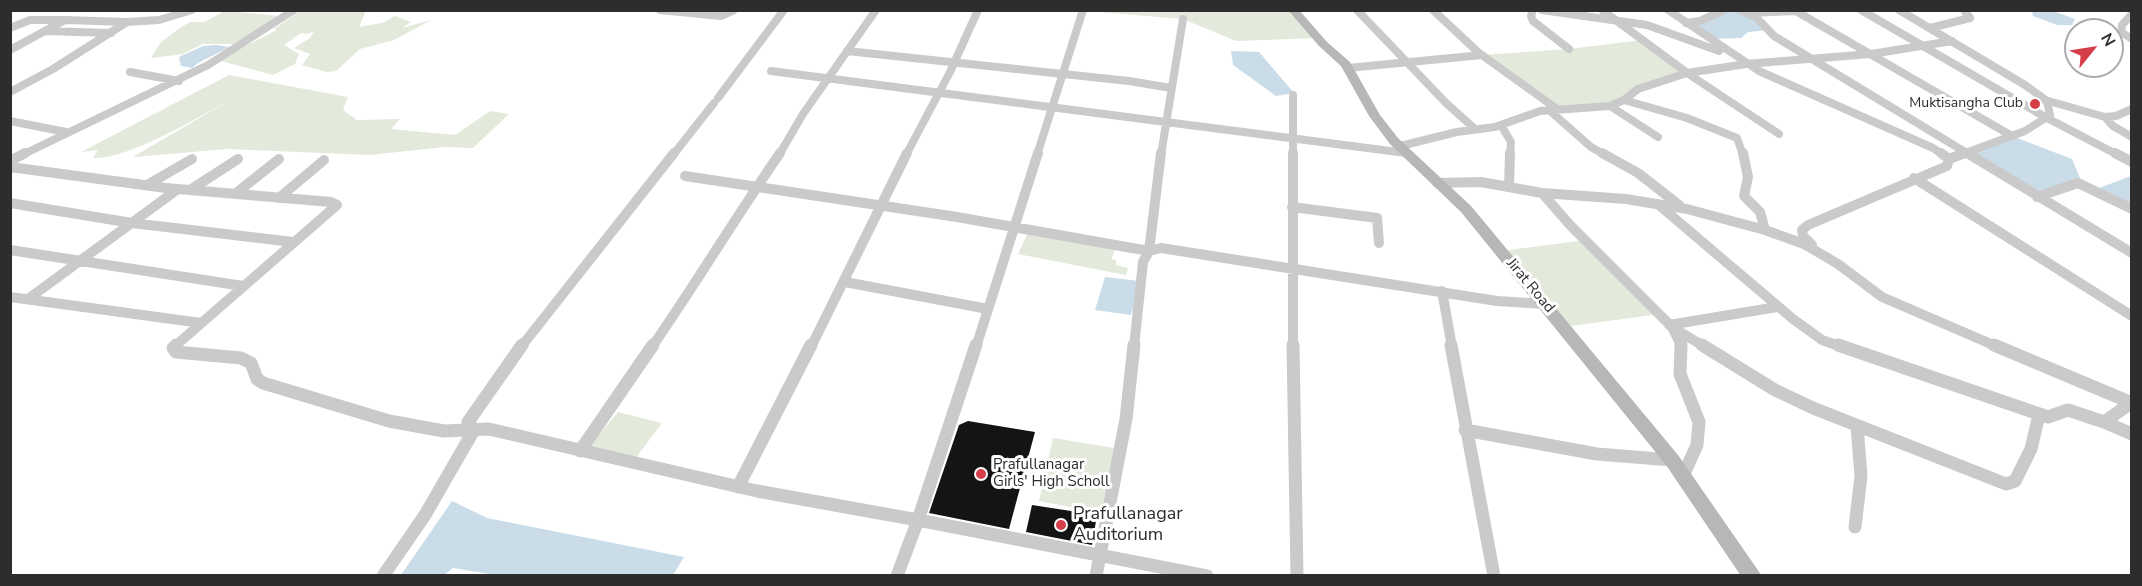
<!DOCTYPE html>
<html>
<head>
<meta charset="utf-8">
<style>
  body { margin:0 }
  #map { position:relative; width:2142px; height:586px; overflow:hidden; background:#fff; font-family:"Nunito Sans",sans-serif }
  canvas { display:block }
  .frame { position:absolute; inset:0; border:12px solid #2d2d2d; pointer-events:none }
  .north { position:absolute; left:2064px; top:18px; width:60px; height:60px; box-sizing:border-box; background:#fff; border:2px solid #ababab; border-radius:50%; rotate:60deg; font-size:16px; font-weight:700; line-height:24px; text-align:center; color:#2d2d2d }
  .north::after { content:''; display:block; margin:auto; width:21px; height:27px; background:#d53e49; clip-path:polygon(50% 0,100% 100%,50% 72%,0 100%) }
</style>
</head>
<body>
<div id="map">
<canvas width="2142" height="586"></canvas>
<div class="frame"></div>
<div class="north">N</div>
</div>
<script>
const ctx = document.querySelector('canvas').getContext('2d');
ctx.lineJoin = 'round';
function fillPath(path, color) {
  ctx.fillStyle = color;
  ctx.fill(path, 'evenodd');
}
function stroke(path, color, width, dash) {
  ctx.strokeStyle = color;
  ctx.lineWidth = width;
  ctx.lineCap = dash ? 'butt' : 'round';
  ctx.setLineDash(dash || []);
  ctx.stroke(path);
}
function drawText(font, color, halo, rows, align = 'center') {
  ctx.font = font + ' "Nunito Sans",sans-serif';
  ctx.lineWidth = 6;
  ctx.setLineDash([]);
  ctx.textBaseline = 'middle';
  ctx.strokeStyle = halo;
  ctx.fillStyle = color;
  for (const [text, x, y, turn = 0] of rows) {
    ctx.save();
    ctx.translate(x, y);
    ctx.rotate((+turn || 0) * Math.PI / 180);
    ctx.textAlign = isNaN(turn) ? turn : align;
    if (halo) ctx.strokeText(text, 0, 0);
    ctx.fillText(text, 0, 0);
    ctx.restore();
  }
}
const green = new Path2D(`
  M225,11L280,16L234,44H202L183,54L151,58L161,42L180,28L190,22H204Z
  M300,11H366L359,27L382,23L395,16L411,22L402,28L431,20L394,40L360,49L336,71L327,72L302,65L310,54L294,48L310,38L314,31L307,34L301,33L284,45L299,54L295,64L273,75L217,60L277,30L274,29Z
  M1086,11H1293L1318,38L1236,41L1183,19Z
  M1642,40L1687,73L1668,78L1624,100L1557,109L1482,55L1569,49Z
  M229,75L348,97L343,110L357,120L400,119L391,129L455,135L490,111L509,114L473,148L444,147L370,155L227,149L133,157L240,94C205,113 132,159 93,158L98,150L81,152Z
  M1028,233L1115,250L1111,259L1116,260V265L1128,268L1126,275L1018,254Z
  M1586,240L1660,314L1564,327L1501,251Z
  M618,412L662,423L635,459L588,448Z
  M1053,438L1115,448L1101,513L1039,501Z`);
const water = new Path2D(`
  M1724,11H1740L1768,30L1748,32L1741,38L1709,39L1686,23Z
  M2032,11H2053L2075,19L2072,25H2057L2033,16Z
  M216,45L229,47C219,53 199,61 192,68L181,66L179,57L203,46Z
  M1231,51L1259,52L1294,93L1276,96L1233,65Z
  M2012,136L2072,159L2083,185L2037,197L1966,153Z
  M2131,176V209L2094,190Z
  M1105,277L1140,281L1131,315L1095,310Z
  M452,501L487,518L684,557L673,575L502,576L453,568L444,575H401Z`);
const building = new Path2D(`
  M968,421L1035,432L1009,529L929,513L959,425Z
  M1032,505L1097,515L1092,545L1026,532Z`);
const streetFar2 = new Path2D(`
  M660,10L721,16L734,10
  M1357,10L1446,103L1475,129
  M1433,10L1479,53L1557,109
  M1533,10L1531,16L1533,21L1569,49
  M1542,10L1647,25L1719,51
  M1602,10L1690,75L1779,134
  M1668,10L1759,71L1933,148L1943,155
  M1740,10L1756,17L1774,36L1970,155
  M1794,10L2012,136
  M1861,10L2047,118L2118,155
  M1899,10L2025,85L2047,101L2050,115L2025,131L1960,155
  M1750,13L1795,11
  M2132,14L2122,25L2121,32L2132,39
  M127,22L159,20L192,10
  M1686,23L1700,21L1724,10
  M10,28L30,20H62
  M1930,28L1970,18L1964,10
  M45,31L111,33
  M10,50L65,20L127,22L53,69L10,92
  M847,51L1129,81L1171,88
  M1348,68L1482,55
  M771,71L1406,153
  M130,72L179,81
  M718,98L784,10
  M1624,100L1687,118L1737,138L1743,155
  M2045,100L2105,117L2116,116L2132,109
  M1610,106L1658,137
  M1549,110L1591,147L1605,155
  M2105,117L2113,126L2132,137
  M10,121L66,132
  M1501,125L1511,142L1510,155
  M1400,146L1457,132L1495,127L1540,111L1610,106L1624,100L1638,89L1687,73L1746,64L1871,54L1952,41
  M22,155L208,65L294,10
  M673,155L714,103
  M779,155L803,114L876,10
  M906,155L950,72L978,10
  M1037,155L1083,10
  M1161,155L1183,19
  M1293,155V95`);
const streetFar1 = new Path2D(`
  M1293,153V347
  M1602,153L1638,173L1679,205
  M1743,153L1748,177L1744,196L1760,212L1765,230
  M1967,153L2132,253
  M2115,153L2132,162
  M1949,159L1965,153
  M10,161L25,153
  M10,167L166,188L331,202L337,205L174,347
  M685,176L957,217L1149,251L1161,153
  M1914,178L2132,316
  M1437,183L1481,182L1542,193L1626,199L1687,209L1765,230L1804,244L1838,264L1882,297L1998,347
  M147,185L192,159
  M1509,187L1510,153
  M190,190L238,159
  M1542,193L1570,225L1672,327L1682,347
  M235,194L279,159
  M2037,197L2078,183L2132,209
  M279,198L324,160
  M10,203L132,223L293,242
  M1660,206L1793,319L1822,340L1842,347
  M1292,207L1377,218L1379,243
  M1812,245L1803,236L1802,230L1808,225L1947,166L1949,159L1941,153
  M10,250L243,286
  M845,282L988,309
  M1442,291L1452,347
  M10,297L201,323
  M28,299L178,189
  M1669,325L1777,307
  M1672,327L1705,347
  M521,347L674,153
  M652,347C696,283 736,217 780,153
  M811,347L907,153
  M976,347L1038,153
  M1134,347L1143,262L1149,251L1161,248L1497,301L1545,304`);
const street = new Path2D(`
  M176,345L173,348L176,352L241,358L251,363L257,379L263,383L389,421L444,431L489,429L757,491L918,520L897,576
  M976,345L918,520L1207,576
  M1293,345L1297,576
  M1451,345L1494,576
  M1681,345L1680,374L1699,422L1697,445L1683,476
  M1702,345L1775,390L1813,408L2006,484L2015,481L2031,449L2039,415
  M1838,345L2048,417L2068,410L2104,422L2131,403
  M1994,345L2132,403
  M2104,422L2132,434
  M474,430L468,422L522,345
  M1465,430L1597,454L1672,460
  M580,451L653,345
  M738,487L811,345
  M1855,527L1861,476L1857,426
  M383,576L425,515L474,430
  M1096,576L1126,419L1134,345`);
const secondary = new Path2D(`
  M1288,10H1299L1327,42L1350,62L1380,115L1398,138L1471,206L1678,455L1762,576H1741L1666,465L1461,212L1390,144L1369,116L1341,66L1319,46Z`);
const markers = [
  [2035,104,6,"#d53e49"],
  [981,474,6,"#d53e49"],
  [1061,525,6,"#d53e49"]
];
const farPoinames = [
  ["Muktisangha Club",2023,104]
];
const streetNames = [
  ["Jirat Road",1530,286,50]
];
const poiNames = [
  ["Prafullanagar",993,465],
  ["Girls' High Scholl",993,482]
];
const nearPoinames = [
  ["Prafullanagar",1073,515],
  ["Auditorium",1073,536]
];
fillPath(green, '#e3e9db');
fillPath(water, '#c9dce8');
fillPath(building, '#141414');
stroke(streetFar2, '#cacaca', 8);
stroke(streetFar1, '#cacaca', 10);
stroke(street, '#cacaca', 13);
fillPath(secondary, '#b7b7b7');
for (const [x, y, r, color] of markers) {
  const dot = new Path2D();
  dot.arc(x, y, r, 0, 2 * Math.PI);
  ctx.fillStyle = color;
  ctx.fill(dot);
  stroke(dot, '#fff', 2);
}
drawText('14px', '#2d2d2d', '#fff', farPoinames, 'right');
drawText('15px', '#2d2d2d', '#fff', streetNames);
drawText('15px', '#2d2d2d', '#fff', poiNames, 'left');
drawText('18px', '#2d2d2d', '#fff', nearPoinames, 'left');
</script>
</body>
</html>
